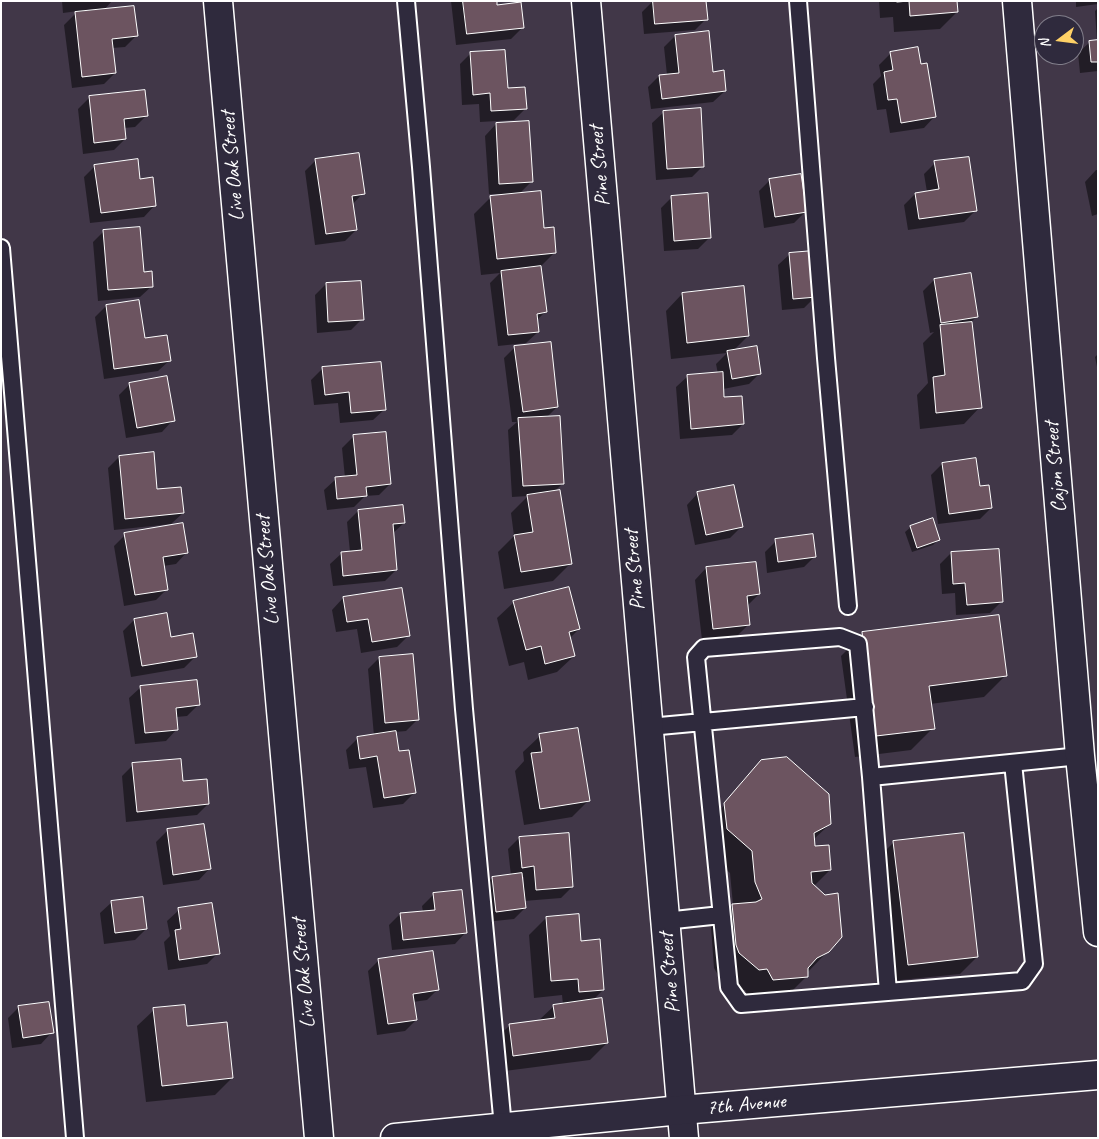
<!DOCTYPE html>
<html>
<head>
<meta charset="utf-8">
<style>
  body { margin:0 }
  #map { position:relative; width:1099px; height:1139px; overflow:hidden; background:#413748; font-family:Caveat,sans-serif }
  canvas { display:block }
  .frame { position:absolute; inset:0; border:2px solid #fff; pointer-events:none }
  .north { position:absolute; left:1034px; top:15px; width:50px; height:50px; box-sizing:border-box; background:#2f2a3d; border:1px solid #827f8b; border-radius:50%; rotate:255deg; font-size:14px; font-weight:700; line-height:20px; text-align:center; color:#fff }
  .north::after { content:''; display:block; margin:auto; width:18px; height:22px; background:#ffd166; clip-path:polygon(50% 0,100% 100%,50% 72%,0 100%) }
</style>
</head>
<body>
<div id="map">
<canvas width="1099" height="1139"></canvas>
<div class="frame"></div>
<div class="north">N</div>
</div>
<script>
const ctx = document.querySelector('canvas').getContext('2d');
ctx.lineJoin = 'round';
function fillPath(path, color) {
  ctx.fillStyle = color;
  ctx.fill(path, 'evenodd');
}
function stroke(path, color, width, dash) {
  ctx.strokeStyle = color;
  ctx.lineWidth = width;
  ctx.lineCap = dash ? 'butt' : 'round';
  ctx.setLineDash(dash || []);
  ctx.stroke(path);
}
function drawText(font, color, halo, rows, align = 'center') {
  ctx.font = font + ' Caveat,sans-serif';
  ctx.lineWidth = 5;
  ctx.setLineDash([]);
  ctx.textBaseline = 'middle';
  ctx.strokeStyle = halo;
  ctx.fillStyle = color;
  for (const [text, x, y, turn = 0] of rows) {
    ctx.save();
    ctx.translate(x, y);
    ctx.rotate((+turn || 0) * Math.PI / 180);
    ctx.textAlign = isNaN(turn) ? turn : align;
    if (halo) ctx.strokeText(text, 0, 0);
    ctx.fillText(text, 0, 0);
    ctx.restore();
  }
}
const shadow = new Path2D(`
  M62,1H112L103,11L136,36L125,47L112,48L115,73L104,84L72,88L64,25L78,11L63,13Z
  M451,1H496V6L522,28L511,39L456,45Z
  M653,1L706,19L695,30L644,34L642,12Z
  M879,1H956L957,12L940,29L894,32L893,17L880,18Z
  M1076,1H1098V4L1076,7Z
  M1098,8V71L1080,73L1078,53L1090,42L1097,41L1095,11Z
  M675,36L725,91L713,102L651,109L648,87L659,76L667,75L664,47Z
  M471,53L525,109L514,120L480,122L479,104L462,105L460,64Z
  M890,54L920,65L935,116L924,128L890,133L886,109L877,110L873,84L881,76L879,65Z
  M89,98L146,116L135,127L124,128L125,139L114,150L83,154L78,109Z
  M664,112L703,166L692,177L656,180L652,123Z
  M496,124L532,181L519,194L543,229L555,252L540,267L545,312L536,321L538,332L526,343L498,346L490,283L500,273L481,275L474,214L491,197L505,196V194H489L485,136Z
  M316,160L363,193L352,205L356,230L345,241L315,245L305,171Z
  M935,163L975,211L964,222L908,230L904,205L915,194L927,192L924,174Z
  M95,166L139,180L155,205L144,217L90,223L84,177Z
  M1096,170H1098V214L1092,216L1085,182Z
  M770,180L805,212L794,223L764,228L759,191Z
  M672,197L709,238L698,249L664,251L661,208Z
  M104,231L143,273L152,286L140,297L98,301L93,242Z
  M790,254L815,297L804,308L782,310L778,265Z
  M934,280L977,316L970,323L980,407L964,424L920,429L917,395L928,383L923,343L934,332L930,333L923,291Z
  M326,284L362,319L351,330L317,333L315,295Z
  M682,294L748,336L732,352L760,373L749,384L723,389V398L743,424L732,435L680,439L676,387L688,376L718,374L716,364L727,353L671,359L666,311Z
  M106,306L144,340L170,360L158,371L104,379L95,317Z
  M515,347L557,407L546,418L563,483L554,492L570,564L553,581L504,589L498,552L514,536L511,513L528,496L512,497L508,430L517,422H512L504,358Z
  M1098,354V372L1095,357Z
  M322,369L385,409L373,420L340,423L338,403L314,405L311,380Z
  M130,384L173,420L162,432L126,438L119,395Z
  M354,436L390,484L379,495L365,496L354,507L327,510L324,490L336,479L345,478L342,448Z
  M119,457L183,513L171,524L114,530L108,468Z
  M942,464L979,488L991,508L980,519L938,524L931,475Z
  M698,493L741,527L730,538L695,545L687,505Z
  M358,511L404,523L392,534L396,570L385,581L333,586L330,564L342,553L350,552L347,522Z
  M911,527L938,540L933,545L912,552L905,532Z
  M125,535L187,552L176,564L163,566L167,589L156,600L124,606L114,546Z
  M776,541L815,556L804,567L767,573L765,552Z
  M951,553L1001,602L990,613L956,615L955,593L942,594L940,564Z
  M706,568L759,594L748,605L749,624L737,636L702,640L695,580Z
  M343,598L408,636L397,647L361,653L357,629L336,632L332,610Z
  M514,602L579,629L570,638L574,656L557,672L528,680L524,662L509,666L497,618Z
  M134,620L170,638L195,657L184,668L131,677L123,631Z
  M863,634L1006,675L984,697L930,704L933,728L911,750L855,757L841,656Z
  M379,658L417,720L406,731L395,732L398,753L415,792L403,804L373,808L366,767L349,769L346,750L357,739L374,736L368,669Z
  M141,687L198,705L187,716L176,717L177,729L166,741L135,744L129,698Z
  M540,736L589,800L572,817L524,825L515,771L524,761L523,752Z
  M762,761L830,824L813,840L814,847L830,870L814,886L828,951L807,973V976L785,998L751,1001L745,990L736,991L718,975L714,968L711,927L733,905L730,873L705,851L703,826L740,782L719,807L721,809L745,781H742Z
  M133,765L182,782L208,804L197,815L126,822L122,776Z
  M167,831L210,868L199,880L163,885L156,842Z
  M519,838L572,887L561,898L524,901L525,908L514,919L485,922L481,889L492,878L511,876L508,849ZM521,877H524V885L522,886Z
  M894,842L977,957L960,974L891,981L877,859Z
  M434,894L466,932L455,944L392,950L389,925L400,914L423,912L422,906Z
  M112,902L146,929L135,940L104,944L100,913Z
  M179,910L218,953L207,964L168,970L164,942L170,936L167,921Z
  M546,918L580,942L603,990L592,1001L607,1043L590,1060L497,1072L493,1042L510,1025L538,1021L554,1006L563,1005L562,995L534,998L529,935Z
  M379,960L438,989L427,1000L413,1002L416,1020L405,1031L377,1035L368,971Z
  M19,1007L52,1032L41,1044L12,1048L8,1018Z
  M154,1010L232,1078L215,1095L146,1102L137,1026Z`);
const building = new Path2D(`
  M463,1H497V5L521,2L524,28L467,34Z
  M653,1H706L708,20L655,24Z
  M897,1H957L958,12L910,16L909,1L897,2Z
  M134,6L138,36L112,39L116,73L82,77L75,12Z
  M709,31L713,72L724,70L726,91L662,99L659,75L679,73L675,35Z
  M1098,40V62H1091L1089,41Z
  M918,47L921,64L927,63L936,117L901,123L897,99L888,100L884,72L893,70L890,52Z
  M505,50L508,88L525,87L527,109L491,111L490,93L473,95L470,52Z
  M145,90L148,116L124,119L126,139L94,143L89,96Z
  M701,108L704,167L667,169L663,111Z
  M529,121L533,182L499,184L496,123Z
  M359,153L365,194L352,196L357,230L326,234L315,159Z
  M969,157L977,211L919,219L915,193L939,189L934,161Z
  M138,159L140,179L153,177L156,206L101,213L94,165Z
  M801,174L807,212L775,217L769,179Z
  M541,191L544,228L554,227L556,253L497,259L490,196Z
  M708,193L711,238L674,241L671,196Z
  M140,227L144,272L152,271L153,287L108,290L103,230Z
  M813,251L817,297L793,299L789,253Z
  M541,266L547,312L537,314L539,332L508,335L501,271Z
  M971,273L978,317L941,323L934,279Z
  M361,281L364,320L328,322L326,283Z
  M744,286L749,336L687,343L682,293Z
  M139,300L145,338L167,335L171,361L114,369L106,305Z
  M972,322L982,408L936,413L933,377L945,375L940,325Z
  M551,342L558,407L523,412L514,346Z
  M757,346L761,374L732,379L727,351Z
  M381,362L386,410L351,413L349,392L325,395L322,367Z
  M723,372L724,397L742,396L744,424L691,429L687,375Z
  M167,376L175,421L137,428L129,383Z
  M560,416L564,484L523,486L518,418Z
  M386,432L391,484L366,487L367,496L337,499L335,477L357,475L353,435Z
  M154,452L157,489L181,487L184,513L125,519L119,456Z
  M976,458L980,486L989,485L992,508L949,514L942,463Z
  M734,485L743,527L706,535L697,492Z
  M560,490L572,564L521,572L514,535L533,532L527,495Z
  M403,505L405,523L393,524L397,570L343,576L341,552L362,550L358,510Z
  M933,518L940,540L917,548L910,526Z
  M183,523L188,553L163,557L168,590L135,595L124,533Z
  M813,534L816,557L778,562L775,539Z
  M999,549L1003,602L967,605L965,583L953,584L951,552Z
  M756,562L760,594L747,596L750,625L713,629L706,567Z
  M569,587L580,629L569,632L575,656L545,664L541,646L526,650L513,601Z
  M402,588L410,636L372,642L368,619L347,622L343,597Z
  M167,613L171,637L193,633L197,657L142,666L134,619Z
  M999,615L1007,676L929,686L935,729L876,736L862,632Z
  M413,654L419,720L385,723L379,657Z
  M197,680L200,705L176,708L178,730L145,733L140,686Z
  M578,728L590,801L540,809L531,753L542,752L539,734Z
  M396,731L399,751L409,750L416,793L384,798L377,756L360,759L357,737Z
  M787,757L829,794L831,824L814,833L815,846L829,845L831,870L811,872L812,883L825,895L838,893L842,937L829,952L817,958L808,968V977L773,980L767,969L759,970L739,953L736,945L732,904L756,902L762,899L755,882L752,851L727,829L724,803L761,760Z
  M181,759L183,781L207,779L209,804L137,812L132,763Z
  M204,824L211,869L173,875L167,829Z
  M569,833L573,887L536,890L534,866L522,868L519,837Z
  M964,833L978,957L908,965L893,841Z
  M522,873L526,908L496,912L492,877Z
  M462,890L467,933L403,940L400,913L435,910L433,893Z
  M143,897L147,929L115,933L111,901Z
  M212,903L220,954L179,960L175,930L181,929L178,908Z
  M579,914L581,941L600,939L604,990L579,992L578,979L551,981L546,917Z
  M433,951L439,990L413,994L417,1020L388,1024L378,959Z
  M602,998L608,1043L513,1056L509,1024L555,1018L553,1005Z
  M49,1002L54,1033L23,1038L18,1006Z
  M185,1005L187,1026L227,1022L233,1078L162,1086L153,1008Z`);
const lane = new Path2D(`
  M406,1L421,167L464,709L503,1127
  M798,1L826,358L848,606
  M1,248L75,1138
  M649,727L865,707
  M1013,763L1034,964L1022,981L741,1004L729,987L696,657L704,648L840,637L858,644L871,777L1080,756
  M871,777L888,992
  M665,921L721,915`);
const street = new Path2D(`
  M218,1L319,1138
  M586,1L684,1138
  M1017,1L1080,756L1098,932`);
const secondary = new Path2D(`
  M395,1138L681,1110L1098,1075`);
const streetNames = [
  ["Live Oak Street",233,166,-95],
  ["Pine Street",600,166,-95],
  ["Cajon Street",1056,467,-95],
  ["Live Oak Street",268,570,-95],
  ["Pine Street",635,570,-95],
  ["Live Oak Street",304,973,-95],
  ["Pine Street",670,973,-95],
  ["7th Avenue",746,1105,-5]
];
fillPath(shadow, '#0007');
fillPath(building, '#6c5460');
stroke(building, '#fff', 1);
stroke(lane, '#fff', 20);
stroke(street, '#fff', 31);
stroke(secondary, '#fff', 31);
stroke(lane, '#2f2a3d', 16);
stroke(street, '#2f2a3d', 28);
stroke(secondary, '#2f2a3d', 28);
drawText('21px', '#fff', '#2f2a3d', streetNames);
</script>
</body>
</html>
